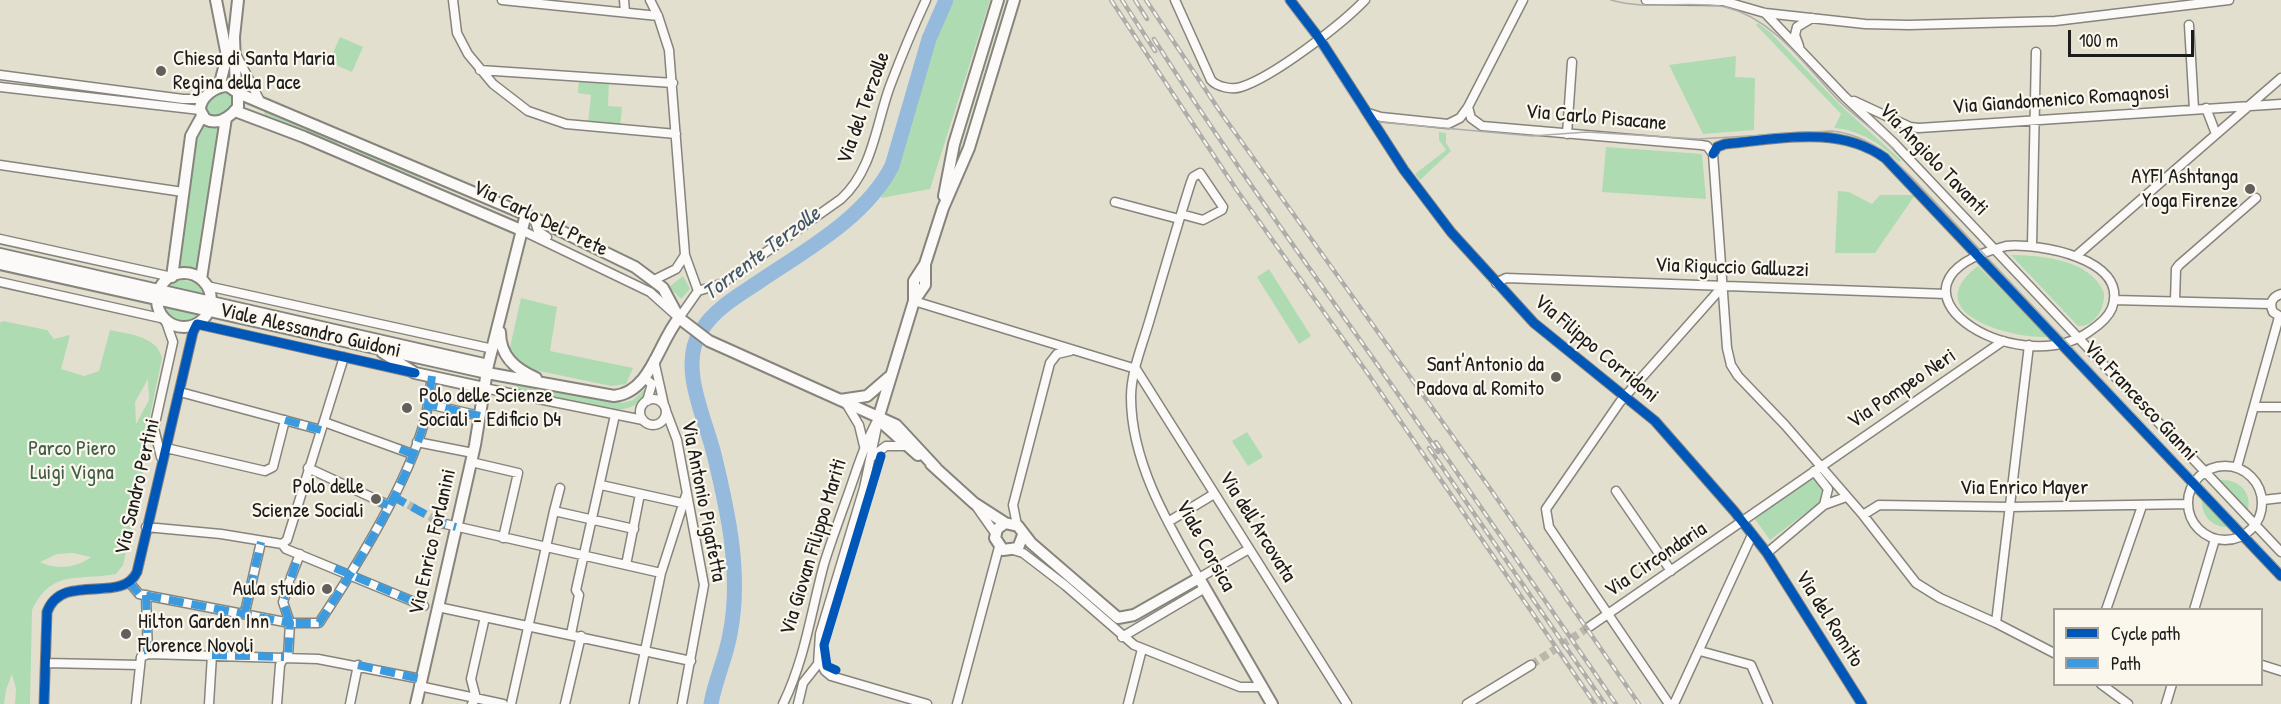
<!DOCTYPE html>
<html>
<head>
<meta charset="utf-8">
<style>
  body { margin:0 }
  #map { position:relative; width:2281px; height:704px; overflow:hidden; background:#e3dfcf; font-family:"Patrick Hand",sans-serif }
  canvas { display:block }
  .legend { position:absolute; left:2053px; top:608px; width:210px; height:78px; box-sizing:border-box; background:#fbf7ec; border:2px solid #a29f99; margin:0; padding:8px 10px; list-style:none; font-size:18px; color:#1c1c1c }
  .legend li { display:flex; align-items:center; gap:12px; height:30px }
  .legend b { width:30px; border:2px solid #a29f99 }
  .scale { position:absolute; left:2068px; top:30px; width:126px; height:27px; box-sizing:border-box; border:3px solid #1c1c1c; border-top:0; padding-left:8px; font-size:18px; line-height:21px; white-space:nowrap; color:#1c1c1c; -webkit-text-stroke:4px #fbf7ec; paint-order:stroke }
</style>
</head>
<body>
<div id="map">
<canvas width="2281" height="704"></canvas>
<ul class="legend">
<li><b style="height:8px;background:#0057b8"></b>Cycle path</li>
<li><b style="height:8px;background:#3c9bdf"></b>Path</li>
</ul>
<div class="scale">100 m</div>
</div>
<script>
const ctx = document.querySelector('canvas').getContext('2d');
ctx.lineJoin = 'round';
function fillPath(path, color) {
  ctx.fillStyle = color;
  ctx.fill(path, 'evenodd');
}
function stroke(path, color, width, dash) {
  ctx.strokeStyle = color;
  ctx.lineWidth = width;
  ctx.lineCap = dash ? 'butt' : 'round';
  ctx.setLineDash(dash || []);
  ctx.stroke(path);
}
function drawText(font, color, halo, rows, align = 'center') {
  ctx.font = font + ' "Patrick Hand",sans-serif';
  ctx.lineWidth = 4.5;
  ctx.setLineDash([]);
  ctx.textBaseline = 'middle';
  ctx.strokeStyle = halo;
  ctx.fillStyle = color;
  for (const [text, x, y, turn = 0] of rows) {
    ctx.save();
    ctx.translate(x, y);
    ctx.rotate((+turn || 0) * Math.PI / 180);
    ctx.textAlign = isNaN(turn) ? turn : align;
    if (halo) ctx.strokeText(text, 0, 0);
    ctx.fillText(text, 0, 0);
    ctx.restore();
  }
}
const green = new Path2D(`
  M954,0H990L930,189L881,198L938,35Z
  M1758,23L1771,33L1839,104L1901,160L1899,162C1881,144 1860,130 1834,128L1841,114L1756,25Z
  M340,37L363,47L352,72L329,62Z
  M1736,56L1735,77L1755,78L1754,130L1703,134L1669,65Z
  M579,78L609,81L608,106L622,107L620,128L588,124L591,95L578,93Z
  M28,83L179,101L178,105L27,87Z
  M223,92L232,94L233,105L217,116L209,115L205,109L207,102Z
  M265,110L338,141L336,145L264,114Z
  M200,122L219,127L199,271L175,268Z
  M1439,132L1446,133V143L1451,151L1420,180L1415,174L1446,150L1439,140Z
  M349,145L422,176L421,179L348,149Z
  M1606,147L1702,154L1706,199L1602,192Z
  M1838,191L1849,192L1872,204L1880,195H1915L1875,253H1835Z
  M2011,255C2041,255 2092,260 2104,293C2105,308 2095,327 2078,326Z
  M1978,266L2049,337C2011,339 1916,313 1978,266Z
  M1269,269L1311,336L1299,344L1257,277Z
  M683,276L690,289L681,299L669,287Z
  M179,279L198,284L205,296L169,287Z
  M521,298L557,307L550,351L633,368L626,384L611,386L525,368L509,352Z
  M164,305L202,314C189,328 170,322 164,305Z
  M3,321L47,330L54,339L70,335L61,369L84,376L99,371L110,330C128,334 157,336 162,358L146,435L144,468L135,510L127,508L125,518L133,521L123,565L116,574C76,581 52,569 32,610L30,704H15L16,689L12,674L6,690L4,704H0V323ZM148,379L149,400L136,424L135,402ZM73,553L91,557C77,568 56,570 40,562L57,554Z
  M514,385L623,403L633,400L648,386C644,398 637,407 623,409C602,412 538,395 513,390Z
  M1247,432L1263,457L1248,466L1232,441Z
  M1813,477L1826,492L1819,503L1770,540L1755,519Z
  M2220,480C2238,479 2252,491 2248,510Z
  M2202,497L2231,527C2212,529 2200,515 2202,497Z`);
const river = new Path2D(`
  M711,704C715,680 726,658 730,634C742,574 728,512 714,454C705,418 678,365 701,331C714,309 739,295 760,281C806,250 866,217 892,166L929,39L946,0`);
const minorTunnel = new Path2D(`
  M398,499L441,523
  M1531,665L1589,627`);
const minor = new Path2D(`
  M453,0L457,33L468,54L493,84L528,111L566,124L676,134
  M502,0L658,16
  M624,0L625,12
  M650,0L658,16L669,50L685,255L698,291
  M1175,0L1211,80C1217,87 1232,90 1241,87C1273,77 1341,25 1365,0
  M1290,0L1319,38L1404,170L1451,232L1534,323L1655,421L1734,511L1767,553L1862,704
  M1646,0L1723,1L1765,13L1865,24L1909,25L2055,21L2229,0
  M1765,13L1845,97L1894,143L2281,552
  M2189,25L2194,109
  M1799,46L1795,35L1797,27L1812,18
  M237,56L261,103
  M480,70L673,83
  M0,75L183,99H203
  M0,87L200,110
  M1854,101L1910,127L1919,128L2281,104
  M1468,107L1471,118L1482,126L1701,145L1707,146L1713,154
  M2206,108L2216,134
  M1368,113L1381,117L1448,124L1460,118L1468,107L1523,0
  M1567,134L1572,62
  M1713,154L1717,147L1725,144C1778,139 1839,125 1885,158L2281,576
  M1713,154L1727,348L1731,365L1738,376L1785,425L1863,515L1916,583L1940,598L1996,623L2054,653
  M0,165L183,192
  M1115,202L1179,219
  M1181,214L1203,220L1222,210L1223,207L1200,173L1193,177L1191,182C1176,229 1163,275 1149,322C1142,346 1131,372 1131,397C1131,462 1168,524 1199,578L1249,549
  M534,218L538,231L547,237
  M521,230L650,292L679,318L698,291
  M0,239L172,277
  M2006,246C2037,243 2130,258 2112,308C2108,318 2099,325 2090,331C2016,384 1860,284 2006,246Z
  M2032,246L2036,52
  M2076,256L2281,78
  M654,280L676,269L685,255
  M0,282L165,319L173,342L154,428L161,457
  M1496,283L1506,278L1946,294
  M207,286L493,349
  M698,291L721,284L841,199C873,170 876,124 890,86C901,57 913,28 926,0
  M2281,294C2272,297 2269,303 2273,312L2281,317
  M2114,300L2271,304
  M914,301L1136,369
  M2175,301L2176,269L2179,265L2256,198
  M654,360L664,405
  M1136,369L1347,704
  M432,376L428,404L480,416
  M644,378L652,384L647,401
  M484,388L643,420
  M180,392L321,430
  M640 412a13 13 0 1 1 26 0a13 13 0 1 1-26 0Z
  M847,405L859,425L864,446
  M2254,407H2281
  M666,411L677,440L704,585L682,704
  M324,422L412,454
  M417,442L473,453
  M166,448L265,471L273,467L285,420
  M873,456L886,446H905
  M471,462L518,473L503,538
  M2188 503a37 37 0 1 1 74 0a37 37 0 1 1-74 0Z
  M2237,467L2279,317
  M308,468L388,505
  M1814,471L1828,489L1824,505
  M601,485L682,503
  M1616,491L1671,571
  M2263,500L2281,498
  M976,506L995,533
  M554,511L560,488
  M1863,515L1879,505L2010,507L2188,504
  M1168,522L1214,494
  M441,523L661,573
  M1017,525L1013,505L1050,363L1057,354L1070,351
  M146,527L221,534L282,544L286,549L424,606
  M282,544L287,540L344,357
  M1013,550L1023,553L1066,586L1134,645L1240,687H1263
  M1767,553L1824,505L1846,497
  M626,565L640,494
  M291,577L300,554
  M129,582L139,594L290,623L288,657
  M286,592L289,582
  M146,595L148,654
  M285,596L283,602L290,623H319C356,567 418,469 428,404
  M438,607L691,661
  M2106,610L2142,506
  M2194,610L2215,539
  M245,612L261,542
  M1996,623L2029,345
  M1589,627L2003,341
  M571,634L579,595L576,590L615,415
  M1122,637L1205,588
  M1700,651L1751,665L1768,704
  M148,654L318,659L421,679
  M819,659L825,671L831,676L927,704
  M46,663L140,665
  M2262,665L2281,671
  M2101,684L2128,704
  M419,686L503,704
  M44,704L47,612C62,571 122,605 137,572L193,332L197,324L410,372
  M136,704L141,657L148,654
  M209,704L212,655
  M277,704L280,665L284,657
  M350,704L358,665
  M472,704L476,698L471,679L485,617
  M511,704L554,511L634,529
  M565,704L581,636
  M634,704L661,573L686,495
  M783,704C805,659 811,612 824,564C832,538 842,512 851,486C859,463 866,440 878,419
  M798,704L803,683L818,664L820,634L864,488L878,422
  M957,704L999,547
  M1128,704L1142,649
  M1467,704L1531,665
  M1669,704L1549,527L1546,509L1620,402L1723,286
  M1674,704L1752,535
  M2166,704L2172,684`);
const major = new Path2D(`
  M216,0L227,56L219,87
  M228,86L238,93V107C230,117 218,126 205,119L200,110C200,97 215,86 228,86Z
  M236,90L234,37L238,0
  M238,93L534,218L635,267L663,288L679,318L709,341L896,425L936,468
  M235,111L304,137L521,230
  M944,196L954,144L998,0
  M0,254L488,365
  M0,264L487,373L614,396C651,392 658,343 679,318
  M157 300a27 27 0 1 1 54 0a27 27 0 1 1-54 0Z
  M172,277L191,136L202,116
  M201,279L226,118
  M914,301L925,285V264
  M500,332C500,356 515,369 536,378
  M382,352L415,373L484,388
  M840,400L867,396L889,377
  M878,419L914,301V281L925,264L943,208L969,148L1014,0
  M880,421L918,455
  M931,464L974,503L1005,523L1018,526L1031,543L1118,618L1134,615L1199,578L1272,704
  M1005,523L997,529L995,538L1003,550L1018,548L1023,535
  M416,704L475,445L488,365L526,214`);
const tram = new Path2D(`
  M1285,0L1316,41L1360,110L1378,122L1532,136L1587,132L1698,139L1831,131C1878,135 1905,171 1936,203L2281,570
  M1611,0C1648,11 1688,0 1725,7C1775,19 1805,66 1839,101C1857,118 1877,132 1894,149`);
const rail = new Path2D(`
  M1111,0L1236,189L1366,371L1595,704
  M1122,0L1155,51
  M1135,0L1147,19
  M1146,0L1221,113L1489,487L1639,704
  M1154,39C1243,180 1344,314 1438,452
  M1436,442L1616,704
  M1429,448L1605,704`);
const quiet = new Path2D(`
  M432,376L428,404L480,416
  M285,420L321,430
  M400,449L412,454
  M392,496L441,523L456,527
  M376,500L388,505
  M296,563L283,602L290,623H319C356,567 418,469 428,404
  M335,568L424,606
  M129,582L139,594L290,623L288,657
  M146,595L148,654
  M245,612L261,542
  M212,655L284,657
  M358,665L421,679`);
const cycleway = new Path2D(`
  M1290,0L1319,38L1404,170L1451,232L1534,323L1655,421L1734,511L1767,553L1862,704
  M1713,154L1717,147L1725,144C1778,139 1839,125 1885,158L2281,576
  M836,670L827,666L824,645L881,456
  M44,704L47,612C62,571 122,605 137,572L193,332L197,324L415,373`);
const markers = [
  [161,71,6,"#62605b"],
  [2250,189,6,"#62605b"],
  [1556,377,6,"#62605b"],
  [407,408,6,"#62605b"],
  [376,499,6,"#62605b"],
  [327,589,6,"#62605b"],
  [126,634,6,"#62605b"]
];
const poiNames = [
  ["Chiesa di Santa Maria",173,59,"left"],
  ["Regina della Pace",173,83,"left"],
  ["AYFI Ashtanga",2238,177],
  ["Yoga Firenze",2238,201],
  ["Sant'Antonio da",1544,365],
  ["Padova al Romito",1544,389],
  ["Polo delle Scienze",419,396,"left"],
  ["Sociali - Edificio D4",419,420,"left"],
  ["Polo delle",364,487],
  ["Scienze Sociali",364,511],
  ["Aula studio",315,589],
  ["Hilton Garden Inn",138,622,"left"],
  ["Florence Novoli",138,646,"left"]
];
const streetNames = [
  ["Via Giandomenico Romagnosi",2061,100,-4],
  ["Via del Terzolle",864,108,-70],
  ["Via Carlo Pisacane",1596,118,5],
  ["Via Angiolo Tavanti",1933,160,46],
  ["Via Carlo Del Prete",540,219,26],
  ["Via Riguccio Galluzzi",1732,268,2],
  ["Viale Alessandro Guidoni",310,331,13],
  ["Via Filippo Corridoni",1596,349,40],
  ["Via Pompeo Neri",1902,389,-34],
  ["Via Francesco Gianni",2140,401,47],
  ["Via Sandro Pertini",138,487,-77],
  ["Via Enrico Mayer",2024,488],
  ["Via Antonio Pigafetta",703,501,79],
  ["Via dell'Arcovata",1257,527,58],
  ["Via Enrico Forlanini",433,542,-77],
  ["Viale Corsica",1205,546,61],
  ["Via Giovan Filippo Mariti",814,547,-73],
  ["Via Circondaria",1656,560,-34],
  ["Via del Romito",1829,619,58]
];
const parkNames = [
  ["Parco Piero",72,449],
  ["Luigi Vigna",72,473]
];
const waterNames = [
  ["Torrente Terzolle",762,254,-37]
];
fillPath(green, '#aedbb1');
stroke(river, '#96badc', 15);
stroke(minorTunnel, '#bbb8ab', 8, [8, 4]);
stroke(minor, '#86847c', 11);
stroke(major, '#86847c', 14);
stroke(minor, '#fbfaf8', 8);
stroke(major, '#fbfaf8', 10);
stroke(tram, '#adadaa', 1.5);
stroke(rail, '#adadaa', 4.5);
stroke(rail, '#fbf7ec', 2, [7]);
stroke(quiet, '#3c9bdf', 8, [15, 8]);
stroke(cycleway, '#0057b8', 9);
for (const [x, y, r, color] of markers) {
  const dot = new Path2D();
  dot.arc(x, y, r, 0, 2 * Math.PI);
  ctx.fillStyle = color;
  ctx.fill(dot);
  stroke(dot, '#fbf7ec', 2);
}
drawText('21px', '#1c1c1c', '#fbf7ec', poiNames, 'right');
drawText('21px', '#1c1c1c', '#fbf7ec', streetNames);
drawText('21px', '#405d48', '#fbf7ec', parkNames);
drawText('italic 22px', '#40556b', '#fbf7ec', waterNames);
</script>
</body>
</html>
